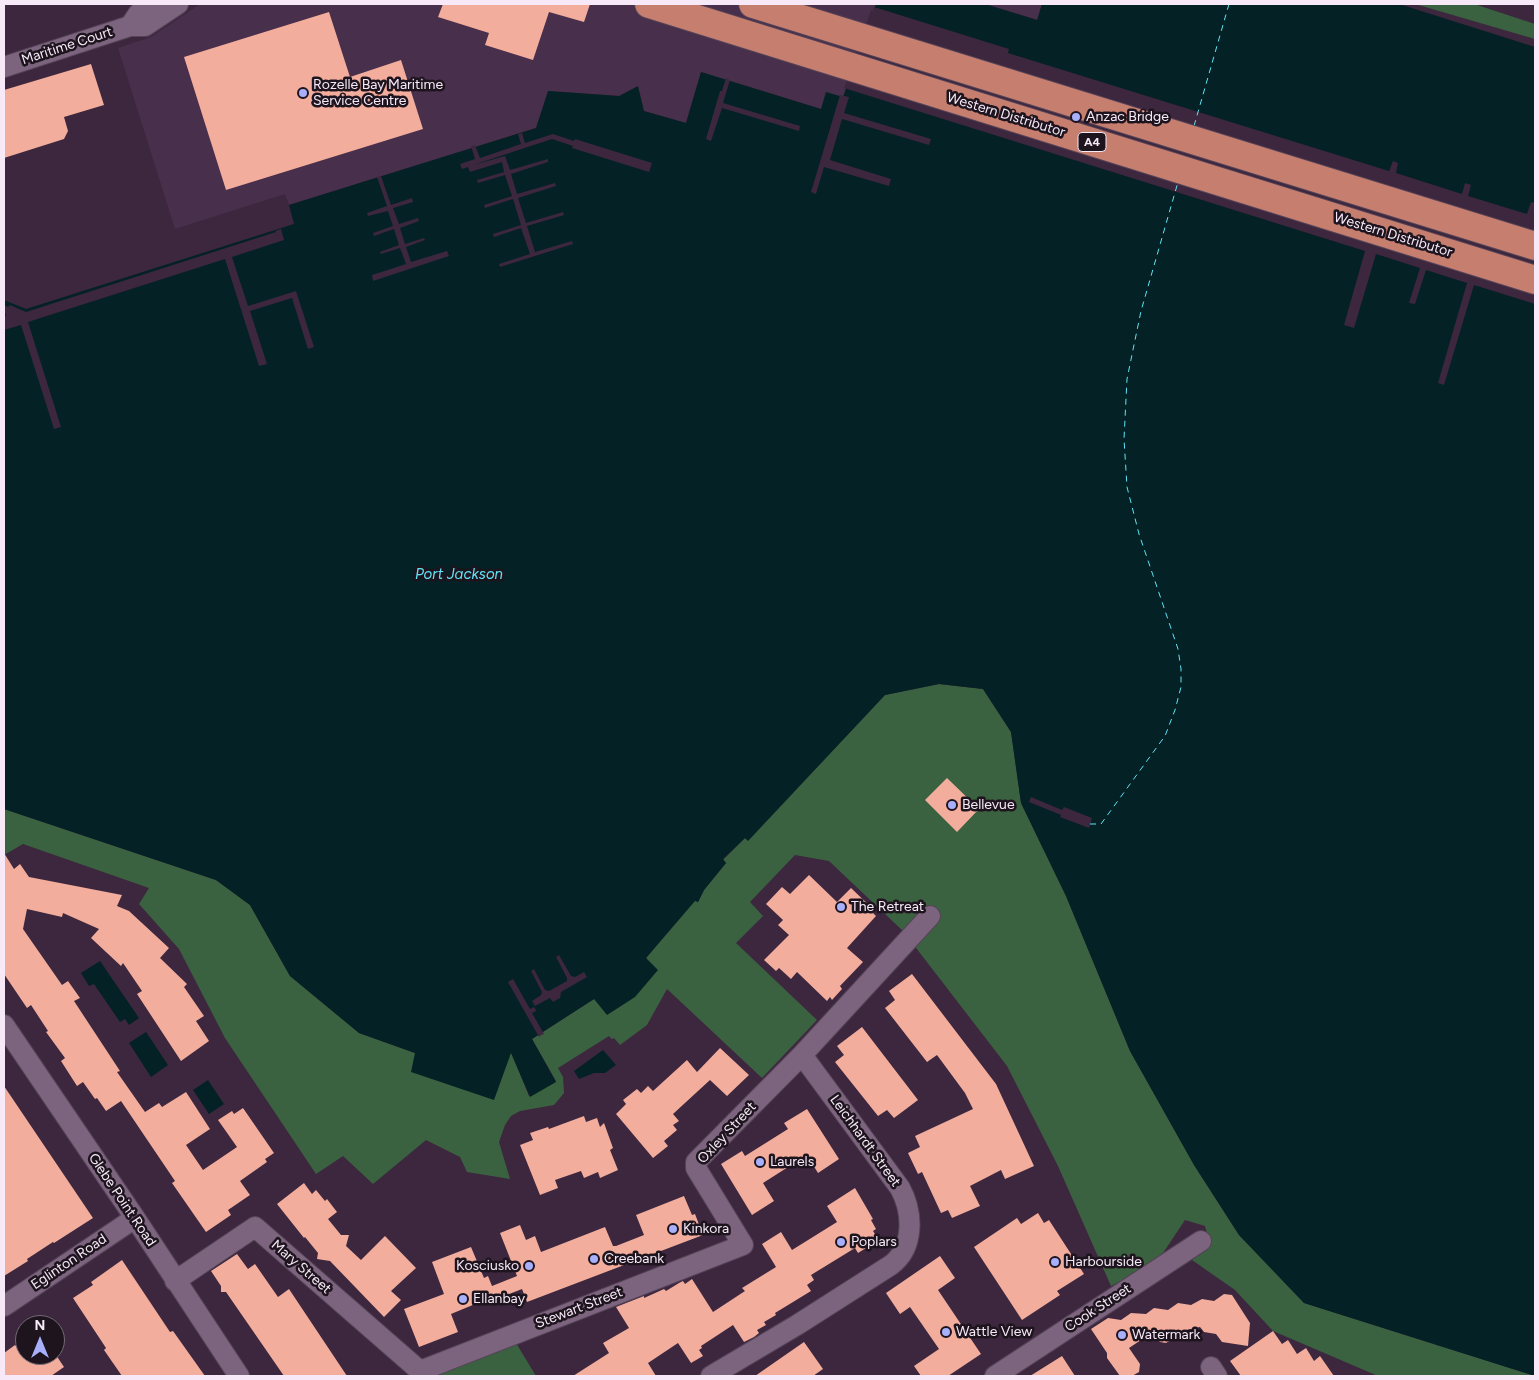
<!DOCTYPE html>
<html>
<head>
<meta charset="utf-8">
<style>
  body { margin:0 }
  #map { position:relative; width:1539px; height:1380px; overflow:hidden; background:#3c273e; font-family:Figtree,sans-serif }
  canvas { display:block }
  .frame { position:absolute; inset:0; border:5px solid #f7e9f8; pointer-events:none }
  .north { position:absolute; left:15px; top:1315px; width:50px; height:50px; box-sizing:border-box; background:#1d141e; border:1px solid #746975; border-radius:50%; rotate:0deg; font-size:14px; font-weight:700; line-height:20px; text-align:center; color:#f7e9f8 }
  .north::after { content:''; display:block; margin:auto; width:18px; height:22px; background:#a8b0fc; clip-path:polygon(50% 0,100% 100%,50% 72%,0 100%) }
</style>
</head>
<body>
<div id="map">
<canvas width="1539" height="1380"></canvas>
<div class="frame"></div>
<div class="north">N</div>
</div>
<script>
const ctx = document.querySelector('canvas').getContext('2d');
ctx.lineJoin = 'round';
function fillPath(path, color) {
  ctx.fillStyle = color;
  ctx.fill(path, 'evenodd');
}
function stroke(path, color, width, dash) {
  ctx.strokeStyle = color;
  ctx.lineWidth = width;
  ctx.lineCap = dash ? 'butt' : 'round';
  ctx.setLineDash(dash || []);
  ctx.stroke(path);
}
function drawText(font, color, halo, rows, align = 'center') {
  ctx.font = font + ' Figtree,sans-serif';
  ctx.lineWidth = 5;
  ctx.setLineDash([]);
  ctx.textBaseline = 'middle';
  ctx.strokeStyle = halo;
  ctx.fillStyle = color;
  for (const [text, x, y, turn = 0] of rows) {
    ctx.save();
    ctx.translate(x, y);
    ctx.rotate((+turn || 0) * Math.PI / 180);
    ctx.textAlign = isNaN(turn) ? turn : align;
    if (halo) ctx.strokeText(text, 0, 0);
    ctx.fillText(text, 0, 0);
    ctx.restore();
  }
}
const built = new Path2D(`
  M200,4H876L843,98L821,109L701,72L686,123L644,111L620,96L549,91L536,128L289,205L285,194L175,229L118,48L151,37Z
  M985,4H1042L1038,20Z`);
const green = new Path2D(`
  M1415,4H1474L1535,24V39Z
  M939,684L983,689L1011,732L1021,803L1066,896L1130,1051L1194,1165L1239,1235L1304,1303L1535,1376H1378L1273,1331L1235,1290L1192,1260L1210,1244L1205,1226L1185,1220L1157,1262L1111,1286L1058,1166L1007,1066L903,931L829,861L795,855L750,902L763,916L736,943L817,1020L762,1078L667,989L647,1025L620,1045L614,1038L612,1039L609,1036L558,1068L563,1077L564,1093L554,1105L520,1111L511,1116L505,1125L499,1142L510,1179L467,1172L460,1157L426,1140L373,1184L343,1156L316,1174L225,1038L179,949L139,904L149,888L23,844L4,855V809L216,880L250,905L290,976L359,1033L415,1053L511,1052L529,1096L556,1081L532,1039L594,999L657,970L646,958L695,900L698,902L704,890L726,863L723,860L745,838L748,840L885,695Z
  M516,1343L536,1376H437L435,1371Z`);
const water = new Path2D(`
  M876,4H985L1037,20L1042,4H1399L1535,47V1376L1304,1303L1239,1235L1194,1165L1130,1051L1066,896L1021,803L1011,732L983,689L939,684L885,695L748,841L745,838L723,859L726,863L704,890L698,902L695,901L646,958L658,970L635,997L607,1015L594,999L532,1039L556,1082L530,1097L511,1053L494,1100L411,1072L415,1053L359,1033L290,976L250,905L216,880L4,809V300L26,309L294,224L289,205L536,128L548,91L619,96L638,86L644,111L686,123L701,72L821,109L826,92L843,97Z
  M100,961L139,1018L129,1025L125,1019L120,1022L94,984L89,986L81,973Z
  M146,1032L168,1065L151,1077L129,1043Z
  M603,1050L616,1065L605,1073H594L579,1079L574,1071Z
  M208,1080L224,1104L209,1114L193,1090Z`);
const pier = new Path2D(`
  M874,7L1009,49L1008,53L1389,171L1393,161L1398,163L1396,173L1462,194L1465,183L1471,185L1468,196L1527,214L1531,202L1535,203L1534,216L1535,217V304L1474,285L1444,385L1438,383L1467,283L1426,270L1415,304L1409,303L1420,268L1376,254L1354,328L1344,325L1365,251L844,88L871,10L873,11Z
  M726,78L730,80L723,103L800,126L799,131L722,108L711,141L706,139L720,91H722Z
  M840,95L849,97L844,113L931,139L929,145L842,119L830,160L891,179L889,186L824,167L816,194L811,192Z
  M522,133L525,143L553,134L574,141L575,139L652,163L649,172L572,148L573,146L552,139L473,165L505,156L510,170L548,159V162L511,174L517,194L555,183L556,186L518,198L526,223L563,212L564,215L527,226L535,252L572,241L573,244L500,267L499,264L530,254L521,228L494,237L493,234L521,225L513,199L485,208L484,205L512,196L505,175L478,183L477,180L504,172L502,162L470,172L468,167L462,169L460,164L475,159L471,146L475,145L480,158L521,144L518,134Z
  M381,176L391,205L412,198L413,202L393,208L399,224L418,218L419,221L400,228L405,244L424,238L425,240L406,247L411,262L447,251L449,256L373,281L372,275L406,264L400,248L381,254L380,252L399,245L394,229L374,236L373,233L393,226L388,211L368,216L367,213L387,206L377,177Z
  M281,229L284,240L232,257L248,306L296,291L314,347L308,349L292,298L250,311L267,364L259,366L225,259L28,322L61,427L54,429L21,325L4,330V320L6,314L4,312V305L8,307L10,305L26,312L276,232L275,231Z
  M1031,797L1062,810L1064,807L1092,818L1089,828L1060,817L1061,815L1029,802Z
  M559,955L571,976L575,977L584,972L587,977L561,992L560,998L553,1002L550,998L535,1006L532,1001L541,995L542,992L531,971L534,969L545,990L549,991L567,981V978L556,957Z
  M513,979L530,1009L534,1007L535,1008L536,1011L532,1013L544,1034L541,1035L539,1037L508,982Z`);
const ferry = new Path2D(`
  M1194,126L1229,4
  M1090,824H1101L1165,736L1175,710L1181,687V669L1178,649L1139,534L1127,487L1124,439L1127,379L1141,311L1178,182`);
const building = new Path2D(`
  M443,4H590L584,22L549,12L533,60L485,45L489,33L438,17Z
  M329,12L350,77L401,60L423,129L226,190L184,57Z
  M91,64L104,105L64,117L68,131L64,139L4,158V90Z
  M947,778L979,809L957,832L925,800Z
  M4,853L14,869L20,864L29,877L122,895L117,906L129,911L169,948L160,958L187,984L184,987L204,1016L196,1021L209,1041L181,1061L137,994L142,991L123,963L121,966L91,938L99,929L63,913L62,917L27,909L23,929L62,985L68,981L80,998L74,1001L120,1071L117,1072L145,1112L159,1103L162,1107L186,1092L210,1129L186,1145L203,1170L237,1147L218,1120L232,1111L234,1114L243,1108L274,1153L265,1159L267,1162L240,1181L250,1195L228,1210L231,1215L206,1232L172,1183L175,1181L121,1101L106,1111L97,1098L95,1099L83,1082L77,1086L61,1061L65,1058L46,1032L48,1031L31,1005L27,1008L4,974Z
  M809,875L837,902L851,888L875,911L873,913L876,916L847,948L863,962L840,986L842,989L832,1000L830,997L827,1001L797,972L791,979L779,968L776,971L764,960L789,935L778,925L783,920L766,904L782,887L790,894Z
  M912,974L996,1084L1034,1166L1005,1179L1001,1170L970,1186L980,1206L952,1218L948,1210L941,1213L922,1172L918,1174L908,1153L920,1147L915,1136L973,1109L965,1093L937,1055L927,1062L885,1008L895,1000L889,991Z
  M862,1027L918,1100L894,1118L887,1110L878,1116L835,1062L844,1055L837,1046Z
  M720,1048L749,1075L727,1096L710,1080L673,1114L679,1121L673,1125L677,1130L664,1141L668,1146L653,1158L616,1114L626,1104L623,1100L637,1089L641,1093L648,1086L653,1091L687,1060L697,1072Z
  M4,1086L93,1218L54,1243L53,1242L27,1259L28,1261L4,1276Z
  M807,1109L839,1159L818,1173L807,1155L763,1183L774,1201L752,1215L721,1164L742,1151L745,1156L788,1129L784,1123Z
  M584,1116L586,1122L597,1118L600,1127L604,1123L613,1148L610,1150L618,1170L600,1178L598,1172L584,1178L581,1171L555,1180L558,1188L540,1195L520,1145L533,1140L530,1133L548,1127L549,1129Z
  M304,1183L312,1194L316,1190L325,1201L327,1199L337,1212L328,1219L341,1235H349L346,1246L361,1260L385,1236L416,1268L391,1291L401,1300L384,1317L330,1261L317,1259L318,1253L305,1237L304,1238L277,1204Z
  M855,1188L873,1219L871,1220L876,1229L873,1231L879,1240L858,1253L855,1248L811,1275L814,1280L807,1285L811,1291L775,1313L776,1315L764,1322L766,1325L757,1330L759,1333L754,1337L744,1342L733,1325L701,1346L702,1348L699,1350L703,1356L691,1363L678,1343L648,1363L656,1376H573L609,1353L603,1343L629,1328L616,1307L644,1296V1298L664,1289L666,1291L679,1283L683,1281L685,1284L692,1279L713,1312L745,1291L742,1288L776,1267L762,1244L781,1232L792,1250L837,1222L827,1206Z
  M684,1196L692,1215L695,1214L703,1235L527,1302L522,1289L481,1305L480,1302L451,1314L458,1332L419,1347L404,1309L444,1294L432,1262L471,1247L484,1278L488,1276L492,1286L517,1276L500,1233L520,1225L526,1240L535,1236L541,1252L605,1227L613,1246H616L644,1235L636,1215Z
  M1038,1213L1044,1223L1049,1220L1084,1274L1057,1291L1060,1295L1022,1320L974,1247L1017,1218L1021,1224Z
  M237,1254L248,1269L255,1264L278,1297L289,1289L347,1376H284L226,1292H221V1286L211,1271Z
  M940,1256L955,1278L938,1290L981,1354L948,1376H921L914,1366L939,1349L910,1307L900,1314L886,1293Z
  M122,1260L170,1332L173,1331L205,1376H122L104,1350L106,1348L73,1298L93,1285L91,1282Z
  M1224,1294L1232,1295L1250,1323L1248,1346L1222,1342L1216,1334L1204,1332L1200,1327L1186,1330L1166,1343L1160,1342L1153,1332L1129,1348L1140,1364L1139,1372L1132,1376H1120L1107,1358V1353L1091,1329L1108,1318L1121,1320L1131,1313L1146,1314L1154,1308L1168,1310L1178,1303L1191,1305L1202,1299L1214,1301Z
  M1273,1331L1282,1344L1288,1340L1297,1354L1306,1348L1314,1361L1320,1356L1334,1376H1241L1230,1361Z
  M25,1342V1355H56L64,1367L51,1376H4V1353L15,1345L17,1347Z
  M804,1342L823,1369L813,1376H755Z
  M1062,1356L1075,1376H1030Z`);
const minor = new Path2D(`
  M130,26L138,14L148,4
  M4,67L130,26H145L178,4
  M4,1025L135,1218L239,1376
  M175,1281L255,1227L420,1371
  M4,1306L135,1218
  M1211,1367L1217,1376
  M420,1371L743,1245L696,1168V1162L802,1055L930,916
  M711,1376L797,1325L891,1265C915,1247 913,1212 900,1188L802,1055
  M995,1376L1201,1241`);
const highway = new Path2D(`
  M649,4L1535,280
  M753,4L1535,246`);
const markers = [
  [303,93,5,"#a8b0fc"],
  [1076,117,5,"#a8b0fc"],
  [952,805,5,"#a8b0fc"],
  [841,907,5,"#a8b0fc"],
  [760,1162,5,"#a8b0fc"],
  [673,1229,5,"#a8b0fc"],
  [841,1242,5,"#a8b0fc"],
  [594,1259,5,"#a8b0fc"],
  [1055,1262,5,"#a8b0fc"],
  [529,1266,5,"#a8b0fc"],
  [463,1299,5,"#a8b0fc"],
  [946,1332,5,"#a8b0fc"],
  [1122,1335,5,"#a8b0fc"]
];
const shields = [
  [1092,142,28]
];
const shieldNames = [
  ["A4",1092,142]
];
const streetNames = [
  ["Maritime Court",67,46,-18],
  ["Western Distributor",1006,115,17],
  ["Western Distributor",1393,235,17],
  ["Oxley Street",727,1133,-47],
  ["Leichhardt Street",865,1141,54],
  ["Glebe Point Road",122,1200,56],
  ["Eglinton Road",69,1262,-34],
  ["Mary Street",301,1267,41],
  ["Stewart Street",579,1308,-21],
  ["Cook Street",1098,1308,-33]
];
const poiNames = [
  ["Rozelle Bay Maritime",313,85],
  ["Service Centre",313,101],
  ["Anzac Bridge",1086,117],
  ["Bellevue",962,805],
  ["The Retreat",851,907],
  ["Laurels",770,1162],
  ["Kinkora",683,1229],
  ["Poplars",851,1242],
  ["Creebank",604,1259],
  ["Harbourside",1065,1262],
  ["Kosciusko",519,1266,"right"],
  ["Ellanbay",473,1299],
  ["Wattle View",956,1332],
  ["Watermark",1132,1335]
];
const waterNames = [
  ["Port Jackson",459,575]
];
fillPath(built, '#482f4b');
fillPath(green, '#3b6240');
fillPath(water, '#042125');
fillPath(pier, '#3c273e');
stroke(ferry, '#60e4f5', 1, [6, 5]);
fillPath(building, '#f3ad9c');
stroke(minor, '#554357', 22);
stroke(highway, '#554357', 30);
stroke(minor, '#7c647e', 20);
stroke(highway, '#c67e6f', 28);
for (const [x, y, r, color] of markers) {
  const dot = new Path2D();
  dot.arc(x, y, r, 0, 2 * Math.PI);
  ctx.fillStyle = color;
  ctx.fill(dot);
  stroke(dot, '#1d141e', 2);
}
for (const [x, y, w] of shields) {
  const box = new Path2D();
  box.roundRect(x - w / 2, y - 9.5, w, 19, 4);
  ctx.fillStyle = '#1d141e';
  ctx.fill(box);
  stroke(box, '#f7e9f8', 1);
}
drawText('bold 12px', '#f7e9f8', null, shieldNames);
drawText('14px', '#f7e9f8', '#1d141e', streetNames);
drawText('14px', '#f7e9f8', '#1d141e', poiNames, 'left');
drawText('italic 15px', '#60e4f5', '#1d141e', waterNames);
</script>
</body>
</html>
